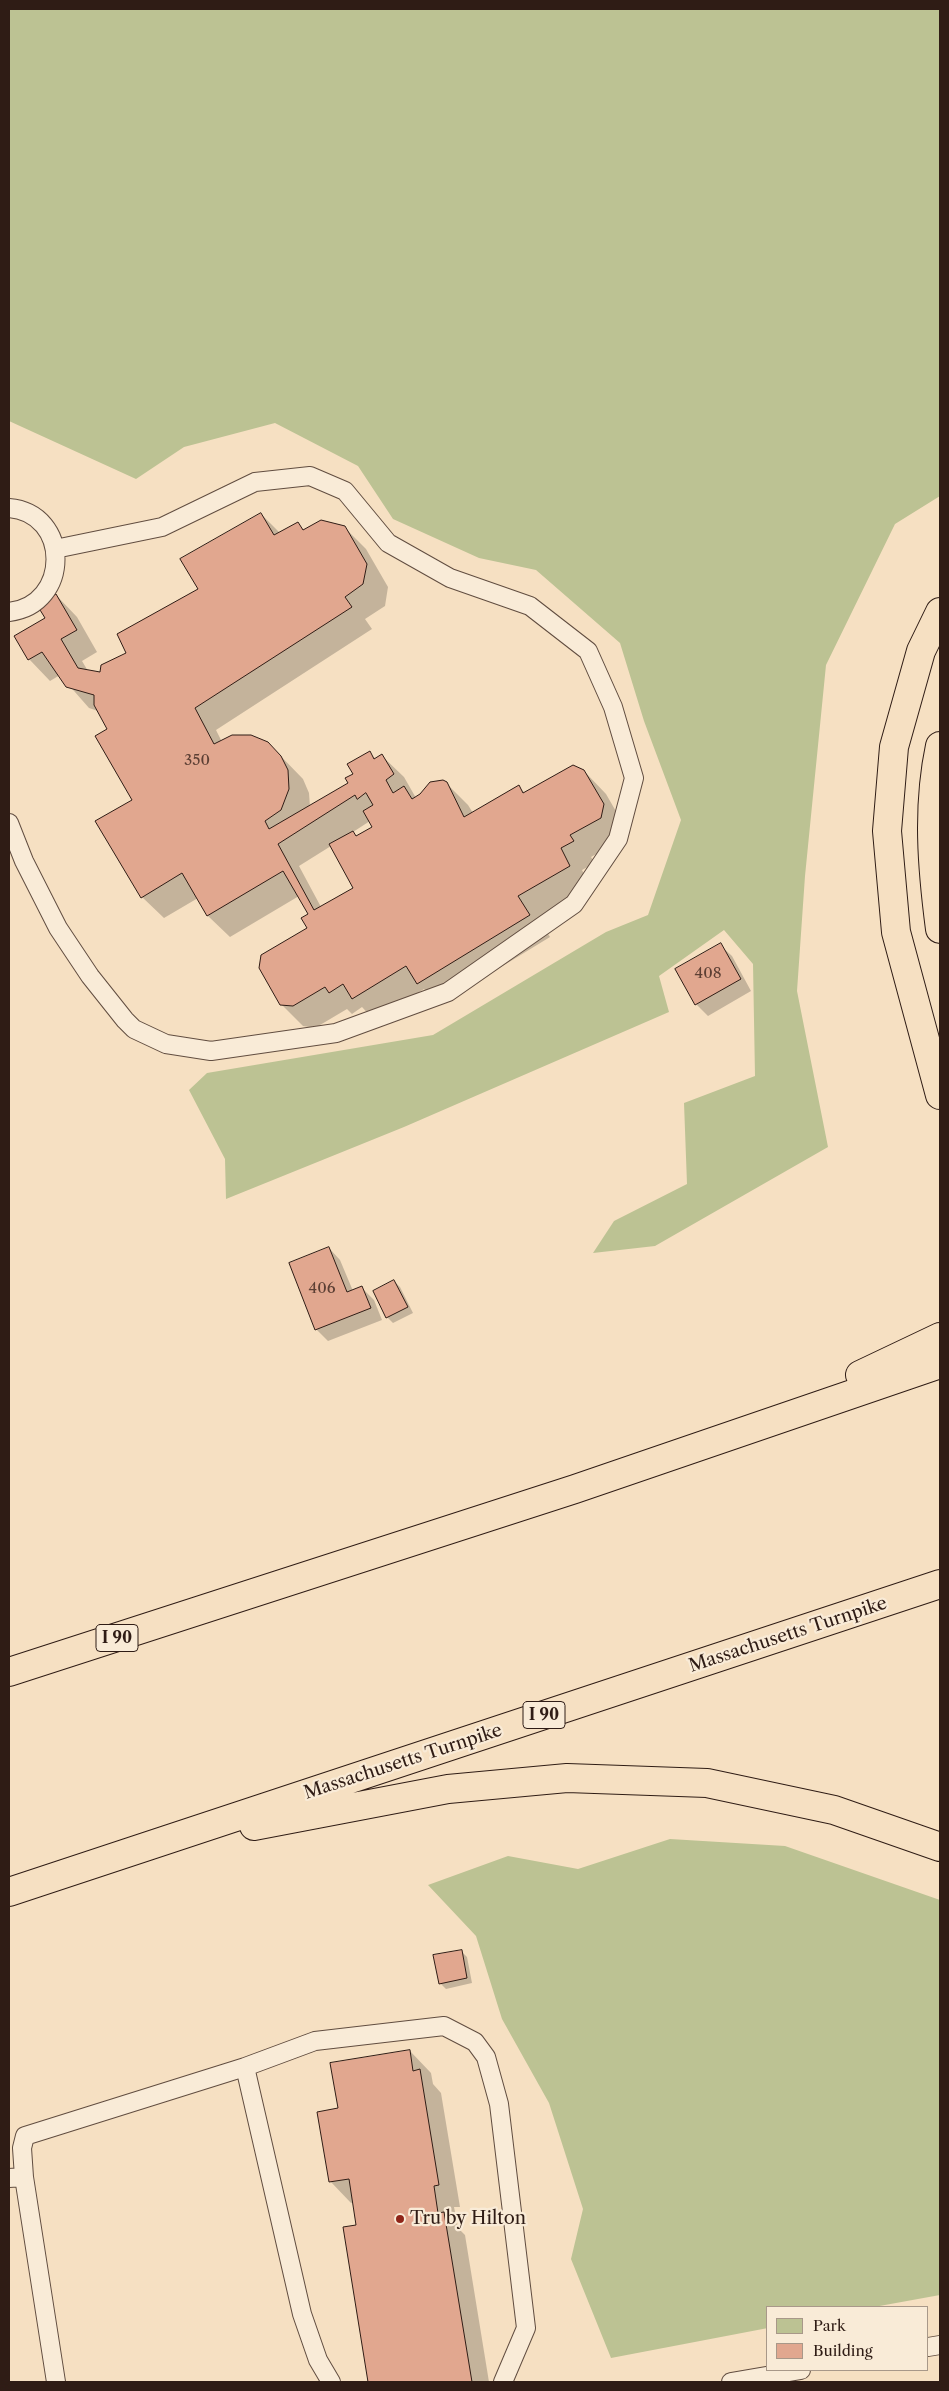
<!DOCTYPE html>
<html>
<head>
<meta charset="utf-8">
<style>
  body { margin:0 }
  #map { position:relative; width:949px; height:2391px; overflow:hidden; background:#f6e0c2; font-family:"Libre Caslon Text",serif }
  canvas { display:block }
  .frame { position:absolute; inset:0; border:10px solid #2f1c15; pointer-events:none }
  .legend { position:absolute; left:766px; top:2306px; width:162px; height:65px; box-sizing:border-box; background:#f9ebd7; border:1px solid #a89889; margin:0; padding:6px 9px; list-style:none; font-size:15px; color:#2f1c15 }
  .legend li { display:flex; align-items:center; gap:10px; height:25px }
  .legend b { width:25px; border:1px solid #a89889 }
</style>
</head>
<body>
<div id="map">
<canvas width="949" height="2391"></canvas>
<div class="frame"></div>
<ul class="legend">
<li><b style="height:14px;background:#bcc293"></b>Park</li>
<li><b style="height:14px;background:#e1a78f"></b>Building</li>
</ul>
</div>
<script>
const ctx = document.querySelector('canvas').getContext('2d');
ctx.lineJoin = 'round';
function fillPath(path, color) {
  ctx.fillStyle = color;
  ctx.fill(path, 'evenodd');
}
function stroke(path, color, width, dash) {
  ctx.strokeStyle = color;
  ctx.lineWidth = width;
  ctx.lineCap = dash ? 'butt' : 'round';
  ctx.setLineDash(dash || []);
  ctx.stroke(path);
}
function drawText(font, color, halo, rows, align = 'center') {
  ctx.font = font + ' "Libre Caslon Text",serif';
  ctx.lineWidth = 4.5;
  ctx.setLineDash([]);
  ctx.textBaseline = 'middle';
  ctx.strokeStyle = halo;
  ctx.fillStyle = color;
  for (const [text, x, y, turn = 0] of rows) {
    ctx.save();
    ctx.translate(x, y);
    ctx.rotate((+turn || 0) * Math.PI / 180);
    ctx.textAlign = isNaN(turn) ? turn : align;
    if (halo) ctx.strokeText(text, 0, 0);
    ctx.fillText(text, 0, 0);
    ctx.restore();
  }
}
const green = new Path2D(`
  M9,9H940V496L895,524L826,665L805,876L797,991L828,1147L655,1246L593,1253L614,1221L687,1184L684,1103L755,1076L753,964L724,930L659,976L669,1012L404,1127L226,1199L225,1159L189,1090L207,1073L433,1035L606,932L648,915L681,820L644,721L620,643L536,570L479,558L393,519L358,466L275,423L184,447L136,479L9,421Z
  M670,1839L785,1846L940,1900V2295L874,2307H768V2328L611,2358L571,2259L583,2209L549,2103L502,2019L476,1936L428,1885L508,1856L578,1869Z`);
const shadow = new Path2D(`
  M261,514L280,533L297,523L305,531L344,527L366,549L388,587L385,606L365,619L372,629L216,730L222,742L268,743L303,779L309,793L310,807L350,784L369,753L376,759L382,756L404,777L416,798L446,783L468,805L473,813L519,787L525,793L584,771L606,794L625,827L623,839L591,857L595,863L582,870L591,888L538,918L550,937L439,1005L424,989L374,1020L362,1007L352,1014L347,1009L315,1028L303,1026L281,1004L308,928L310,914L299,896L230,937L208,916L198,898L164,918L142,897L134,800L109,729L98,711L89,708L60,675L50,681L29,659L56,595L77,617L97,652L82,661L88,671L101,674L128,653L199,589ZM370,821L374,827L357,837L353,832ZM331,846L355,889L321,907L299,866Z
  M720,945L732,956L751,991L708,1016L696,1004Z
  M329,1248L340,1260L353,1291L362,1288L374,1300L382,1320L328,1341L316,1329Z
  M394,1281L400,1287L413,1313L393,1323L387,1317L374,1292Z
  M461,1951L467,1957L472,1983L446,1989L440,1983Z
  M410,2051L431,2073L433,2084L441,2093L460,2207H454L458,2228L465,2235L489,2382H370L344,2228L358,2226L354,2202L351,2203L330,2181L339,2109Z`);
const building = new Path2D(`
  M261,513L274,535L298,522L303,530L321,520L345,526L367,564L363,584L345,597L352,607L195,708L214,744L232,735H251L268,742L281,756L288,770L289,789L281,810L265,821L269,829L348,783L345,778L353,774L347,764L370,751L374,759L382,754L394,774L386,780L393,793L404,786L412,799L420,794L430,782L443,780L447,782L464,817L519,785L523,793L573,765L584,770L604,804L601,818L570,835L574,841L561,848L570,866L518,896L530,915L417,984L406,966L352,999L343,984L329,993L325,987L293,1006L280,1005L259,968L261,955L307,928L301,918L308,914L283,871L207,916L182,873L141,898L95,821L132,800L95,736L107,729L94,705V695L66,687L42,652L28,660L14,636L45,618L37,605L56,594L77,630L61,639L78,668L100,672L101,665L126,653L117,634L198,589L180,559ZM366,793L373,805L363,811L372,827L356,836L353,831L329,844L353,888L314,910L278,844L355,795L357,799Z
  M721,943L741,979L695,1005L675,969Z
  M329,1247L347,1292L362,1286L371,1308L315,1330L289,1263Z
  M394,1280L408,1307L386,1318L373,1291Z
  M462,1950L467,1978L439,1984L433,1955Z
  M410,2050L413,2071L420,2069L439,2185L434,2186L438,2213L444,2212L472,2382H368L343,2227L356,2225L349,2179L329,2182L317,2112L338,2108L330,2063Z`);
const service = new Path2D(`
  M9,508C71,513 71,605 9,612
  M9,823L24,861L58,928L90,976L125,1020L134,1029L166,1044L211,1051L336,1033L448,992L574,904L618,839L634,778L613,707L588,651L530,606L450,578L388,543L345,491L310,476L255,482L162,527L55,549
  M245,2067L315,2041L444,2026L475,2042L486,2057L499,2104L526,2328L503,2382
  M24,2177L22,2148L25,2136L245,2067L302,2314L318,2360L331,2382
  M9,2178L24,2177L56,2382
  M928,2347L940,2345
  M731,2382L801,2370`);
const motorway = new Path2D(`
  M940,612L921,651L894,747L887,831L896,932L940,1095
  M940,746C927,807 932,868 940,929
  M860,1375L940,1337
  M9,1672L575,1489L940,1364
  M254,1826L448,1789L567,1778L707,1783L834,1810L940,1847
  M9,1892L940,1584`);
const markers = [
  [400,2219,5,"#8f2418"]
];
const numberNames = [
  ["350",197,761],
  ["408",708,974],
  ["406",322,1289]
];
const shields = [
  [117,1638,42],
  [544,1715,42]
];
const shieldNames = [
  ["I 90",117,1638],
  ["I 90",544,1715]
];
const streetNames = [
  ["Massachusetts Turnpike",788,1635,-18],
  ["Massachusetts Turnpike",403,1762,-18]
];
const poiNames = [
  ["Tru by Hilton",410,2219]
];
fillPath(green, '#bcc293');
fillPath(shadow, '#0003');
fillPath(building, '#e1a78f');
stroke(building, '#2f1c15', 1);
stroke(service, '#614d40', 20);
stroke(motorway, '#2f1c15', 30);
stroke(service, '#f9ebd7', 18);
stroke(motorway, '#f6e0c2', 28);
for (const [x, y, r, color] of markers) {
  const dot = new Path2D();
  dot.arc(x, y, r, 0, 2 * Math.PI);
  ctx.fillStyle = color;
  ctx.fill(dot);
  stroke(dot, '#f9ebd7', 2);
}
drawText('15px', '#5c3f34', null, numberNames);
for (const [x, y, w] of shields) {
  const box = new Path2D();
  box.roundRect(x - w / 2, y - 13.5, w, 27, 4);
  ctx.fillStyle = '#f9ebd7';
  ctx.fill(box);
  stroke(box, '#2f1c15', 1);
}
drawText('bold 16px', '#2f1c15', null, shieldNames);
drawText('18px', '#2f1c15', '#f9ebd7', streetNames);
drawText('18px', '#2f1c15', '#f9ebd7', poiNames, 'left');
</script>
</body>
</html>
